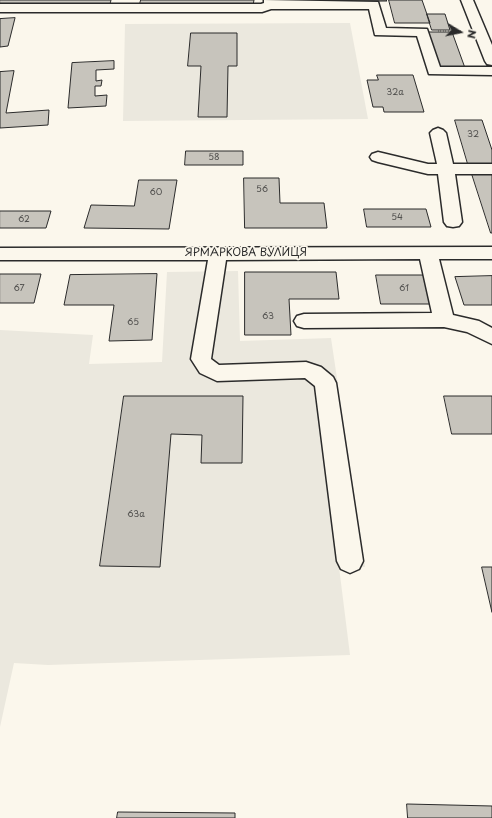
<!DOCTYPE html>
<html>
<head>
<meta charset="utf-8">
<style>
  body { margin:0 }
  #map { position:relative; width:492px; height:818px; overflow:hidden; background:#fbf7ec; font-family:"Playpen Sans",sans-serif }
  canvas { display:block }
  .north { position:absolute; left:440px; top:12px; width:40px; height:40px; -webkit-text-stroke:3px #fbf7ec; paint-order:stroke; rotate:100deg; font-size:11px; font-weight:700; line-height:16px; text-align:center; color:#2b2b2b }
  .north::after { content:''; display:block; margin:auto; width:14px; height:18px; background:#2b2b2b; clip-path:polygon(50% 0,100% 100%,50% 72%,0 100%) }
</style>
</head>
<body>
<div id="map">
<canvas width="492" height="818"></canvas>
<div class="north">N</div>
</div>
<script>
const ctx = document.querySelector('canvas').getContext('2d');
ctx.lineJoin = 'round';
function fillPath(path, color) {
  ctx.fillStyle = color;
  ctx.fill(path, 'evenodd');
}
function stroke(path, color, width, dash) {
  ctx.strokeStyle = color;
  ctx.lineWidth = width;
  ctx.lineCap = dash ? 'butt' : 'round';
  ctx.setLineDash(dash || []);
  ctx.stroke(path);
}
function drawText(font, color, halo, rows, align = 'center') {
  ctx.font = font + ' "Playpen Sans",sans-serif';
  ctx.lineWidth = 3.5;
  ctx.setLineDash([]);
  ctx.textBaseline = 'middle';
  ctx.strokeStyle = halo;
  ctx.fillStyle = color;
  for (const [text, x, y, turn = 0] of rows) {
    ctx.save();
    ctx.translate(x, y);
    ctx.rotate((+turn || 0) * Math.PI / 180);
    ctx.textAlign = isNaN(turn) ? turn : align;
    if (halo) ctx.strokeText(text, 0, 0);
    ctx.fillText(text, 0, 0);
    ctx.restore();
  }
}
const built = new Path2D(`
  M350,23L368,119L123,121L125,24Z
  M238,271L240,341L331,338L365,567H339L350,655L48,665L14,663L0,727V330L93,335L89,364L162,362L167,272Z`);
const building = new Path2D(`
  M0,0H111L110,4H0Z
  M141,0H254L253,5L140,4Z
  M286,0H386L387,1L286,2Z
  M389,0H422L430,23H395Z
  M427,14H445L450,30H432Z
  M15,18L8,46L0,47V19Z
  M426,32H452L465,68H438Z
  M191,33H237V66H228L227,117H198L201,66H188Z
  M114,61V69L96,70V81L102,80L101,86H95V96L107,95L106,106L68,108L72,63Z
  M14,71L6,113L49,110L48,125L0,128V72Z
  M377,75H413L424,112H384L383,107H373L367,80H378Z
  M455,120H482L492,150V164H468Z
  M186,151H243V165H185Z
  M472,174H492V233H491Z
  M244,178H279L280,203H324L327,228H245Z
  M139,180H177L169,229L84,228L91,205L134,206Z
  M364,209H426L431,227H367Z
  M0,211H51L46,228H0Z
  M245,272H336L339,299H289L291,335H245Z
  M0,274H41L34,303H0Z
  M157,274L152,340L109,341L114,305H64L70,275Z
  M376,275H427L434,304H381Z
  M492,276V305H464L455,277Z
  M124,396H243L242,463H201L202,435L171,434L160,567L100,566Z
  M444,396H492V434H452Z
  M482,567H492V612Z
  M407,804L492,806V818H408Z
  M118,812L235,813V818H117Z`);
const path = new Path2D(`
  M438,31H463`);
const minor = new Path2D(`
  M264,0L378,2L386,28L427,29L440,67H492V75L429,74L417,36L375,35L369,9H271L262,12H0V4H261L264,3Z
  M461,0H473L492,45V65L487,64L485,61Z
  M438,128L443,130L446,133L453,164H492V174H455L462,222L459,226L453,227L447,226L444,222L438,174H428L378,162L372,160L370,157L372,154L378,152L428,164H437L430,133L433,130Z
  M492,247V259H439L453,315L479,321L492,328V344L467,332L444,327L304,328L297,326L294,321L297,316L304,314L432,313L420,259L226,260L211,359L219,365L306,362L321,367L333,377L336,383L363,561L359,569L350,573L341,569L337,561L315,386L305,378L217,381L200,373L191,359L208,260H0V248Z`);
const numberNames = [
  ["32а",395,93],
  ["32",473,135],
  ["58",214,158],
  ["56",262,190],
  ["60",156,193],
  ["54",397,218],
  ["62",24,220],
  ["67",19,289],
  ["61",404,289],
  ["63",268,317],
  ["65",133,323],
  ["63а",136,515]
];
const streetNames = [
  ["ЯРМАРКОВА ВУЛИЦЯ",246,253]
];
fillPath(built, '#ebe8de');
fillPath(building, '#c7c4bc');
stroke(building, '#2b2b2b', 1);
stroke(minor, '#2b2b2b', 3);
stroke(path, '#2b2b2b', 1.5, [0.5, 2]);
fillPath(minor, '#fbf7ec');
drawText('9px', '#52514f', null, numberNames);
drawText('11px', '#2b2b2b', '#fbf7ec', streetNames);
</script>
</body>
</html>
